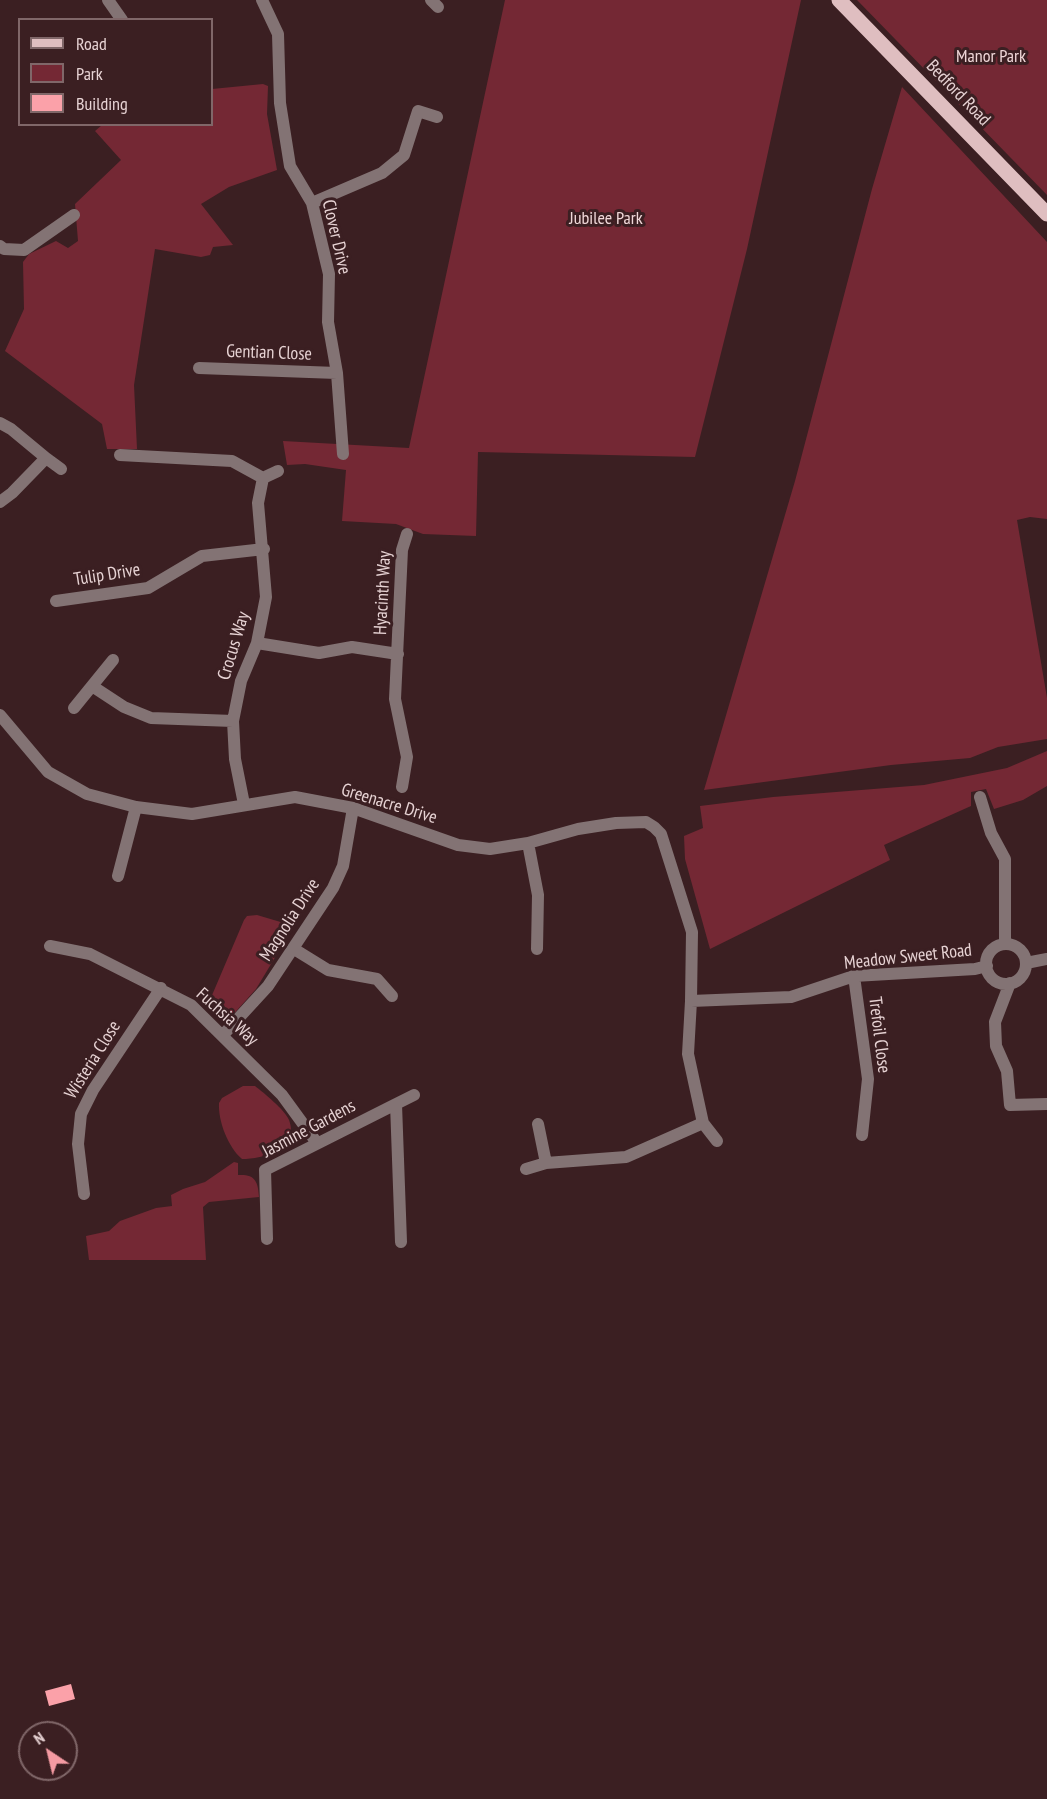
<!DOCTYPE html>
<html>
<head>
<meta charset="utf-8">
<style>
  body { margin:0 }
  #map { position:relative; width:1047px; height:1799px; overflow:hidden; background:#3b1f22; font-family:"PT Sans Narrow",sans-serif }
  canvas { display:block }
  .legend { position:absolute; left:18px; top:18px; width:195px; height:108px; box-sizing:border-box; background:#3b1f22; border:2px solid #806769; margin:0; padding:8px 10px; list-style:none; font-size:18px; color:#e7d3d4 }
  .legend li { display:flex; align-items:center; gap:12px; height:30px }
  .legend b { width:30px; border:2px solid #806769 }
  .north { position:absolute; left:18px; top:1721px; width:60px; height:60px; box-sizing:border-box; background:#3b1f22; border:2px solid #806769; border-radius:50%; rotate:325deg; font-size:16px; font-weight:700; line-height:24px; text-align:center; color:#e7d3d4 }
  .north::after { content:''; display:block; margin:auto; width:21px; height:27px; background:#f49aa2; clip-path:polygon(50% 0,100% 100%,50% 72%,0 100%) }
</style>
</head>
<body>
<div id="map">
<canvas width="1047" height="1799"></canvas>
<ul class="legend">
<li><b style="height:8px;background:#dfbec0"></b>Road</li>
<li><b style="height:16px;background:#742834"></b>Park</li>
<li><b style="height:16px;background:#fba1a9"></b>Building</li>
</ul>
<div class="north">N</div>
</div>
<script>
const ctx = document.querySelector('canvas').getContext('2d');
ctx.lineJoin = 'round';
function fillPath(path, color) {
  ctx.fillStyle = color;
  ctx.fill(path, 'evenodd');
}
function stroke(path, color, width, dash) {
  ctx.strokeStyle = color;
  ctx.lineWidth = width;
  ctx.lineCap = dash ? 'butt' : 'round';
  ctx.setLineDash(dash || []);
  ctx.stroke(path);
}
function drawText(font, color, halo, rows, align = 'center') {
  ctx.font = font + ' "PT Sans Narrow",sans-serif';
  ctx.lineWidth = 6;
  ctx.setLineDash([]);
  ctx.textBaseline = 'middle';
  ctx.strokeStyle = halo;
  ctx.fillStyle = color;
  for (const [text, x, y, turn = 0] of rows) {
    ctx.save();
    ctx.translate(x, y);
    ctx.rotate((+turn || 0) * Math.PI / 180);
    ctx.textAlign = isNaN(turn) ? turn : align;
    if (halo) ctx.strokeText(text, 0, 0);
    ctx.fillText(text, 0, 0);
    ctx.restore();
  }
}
const green = new Path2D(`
  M505,0H801L747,249L695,457L478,452L476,536L423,534L396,524L342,521L346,470L305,464L287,465L283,441L409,448Z
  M857,0H1047V195Z
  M263,84L268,86L267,114L277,170L229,187L201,204L233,245L213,247L210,255L201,257L155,249L134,385L137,449H107L102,424L5,351L24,309L23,262L29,254L56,241L68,248L78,241L75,204L121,160L95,131L102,125L212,124V89Z
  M902,87L1047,242V519L1030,517L1017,520L1047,698V739L998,747L970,758L891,765L704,790L795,481L872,189Z
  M1047,751V786L1023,800L994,809L986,789L971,792V806L884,845L890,860L710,949L685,859L684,836L703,828L700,806L773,797L924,785L1007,768Z
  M257,915L294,926L256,989L230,1018H219L207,1007L244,920L247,916Z
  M243,1086H255C264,1093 285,1110 289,1120C300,1149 263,1159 242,1159C228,1147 218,1121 219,1103L222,1098Z
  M234,1162L238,1163V1175C255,1174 258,1181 259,1197L209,1202L203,1207L206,1260H89L86,1236L109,1231L120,1221L156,1208L172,1206L171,1195L183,1189L205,1182Z`);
const building = new Path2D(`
  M71,1684L75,1699L49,1706L45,1691Z`);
const street = new Path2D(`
  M108,0L122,20
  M262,0L278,34L280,103L290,166L312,203L329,274L328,322L337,373L343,454
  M431,0L438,7
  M312,203L382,173L404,155L418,111L437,117
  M0,246L4,249L24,250L74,215
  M199,368L337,373
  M0,423L11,429L46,458L12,493L0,502
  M120,455L232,461L263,478
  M46,458L61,469
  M56,601L148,588L202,556L264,549
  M257,643L319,653L352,647L398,654
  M92,686L124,707L151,718L233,721
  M74,708L113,660
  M0,715L48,772L87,794L136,807L192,814L295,797L353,808L458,845L490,849L528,843L578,829L616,823L646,822L654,827L661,834L692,932L691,1001L688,1054L703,1123L717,1141
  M402,787L407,757L395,699L402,550L407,534
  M980,797L991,833L1005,859V944
  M244,804L235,759L233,721L241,681L257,643L266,597L258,503L263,478L278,471
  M528,843L538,895L537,949
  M118,876L136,807
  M986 964a20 20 0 1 1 40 0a20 20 0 1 1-40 0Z
  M50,946L90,954L191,1005L282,1095L317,1143
  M294,949L328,970L377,979L392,996
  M1026,963L1047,959
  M854,976L868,1079L862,1135
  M1010,983L995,1022L996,1046L1007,1071L1010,1105L1047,1104
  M691,1001L791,997L854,976L975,969L987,966
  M223,1035L268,986L333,888L343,866L353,808
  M396,1104L414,1095
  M538,1124L546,1163L626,1157L703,1123
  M526,1169L546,1163
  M84,1194L78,1144L81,1114L93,1090L161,988
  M267,1239L265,1170L396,1104L401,1242`);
const primary = new Path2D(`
  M839,0L1047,214`);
const parkNames = [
  ["Manor Park",991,57],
  ["Jubilee Park",606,219]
];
const streetNames = [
  ["Bedford Road",958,93,46],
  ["Clover Drive",336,237,77],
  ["Gentian Close",269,353,2],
  ["Tulip Drive",107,575,-9],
  ["Hyacinth Way",383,593,-87],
  ["Crocus Way",234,646,-73],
  ["Greenacre Drive",389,804,17],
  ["Magnolia Drive",290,920,-57],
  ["Meadow Sweet Road",908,957,-6],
  ["Fuchsia Way",227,1017,42],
  ["Trefoil Close",879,1035,83],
  ["Wisteria Close",93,1060,-58],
  ["Jasmine Gardens",309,1129,-28]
];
fillPath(green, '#742834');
fillPath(building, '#fba1a9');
stroke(street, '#837374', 12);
stroke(primary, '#dfbec0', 15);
drawText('18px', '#f0d7d8', '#3b1f22', parkNames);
drawText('18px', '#e7d3d4', '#3b1f22', streetNames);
</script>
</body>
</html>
